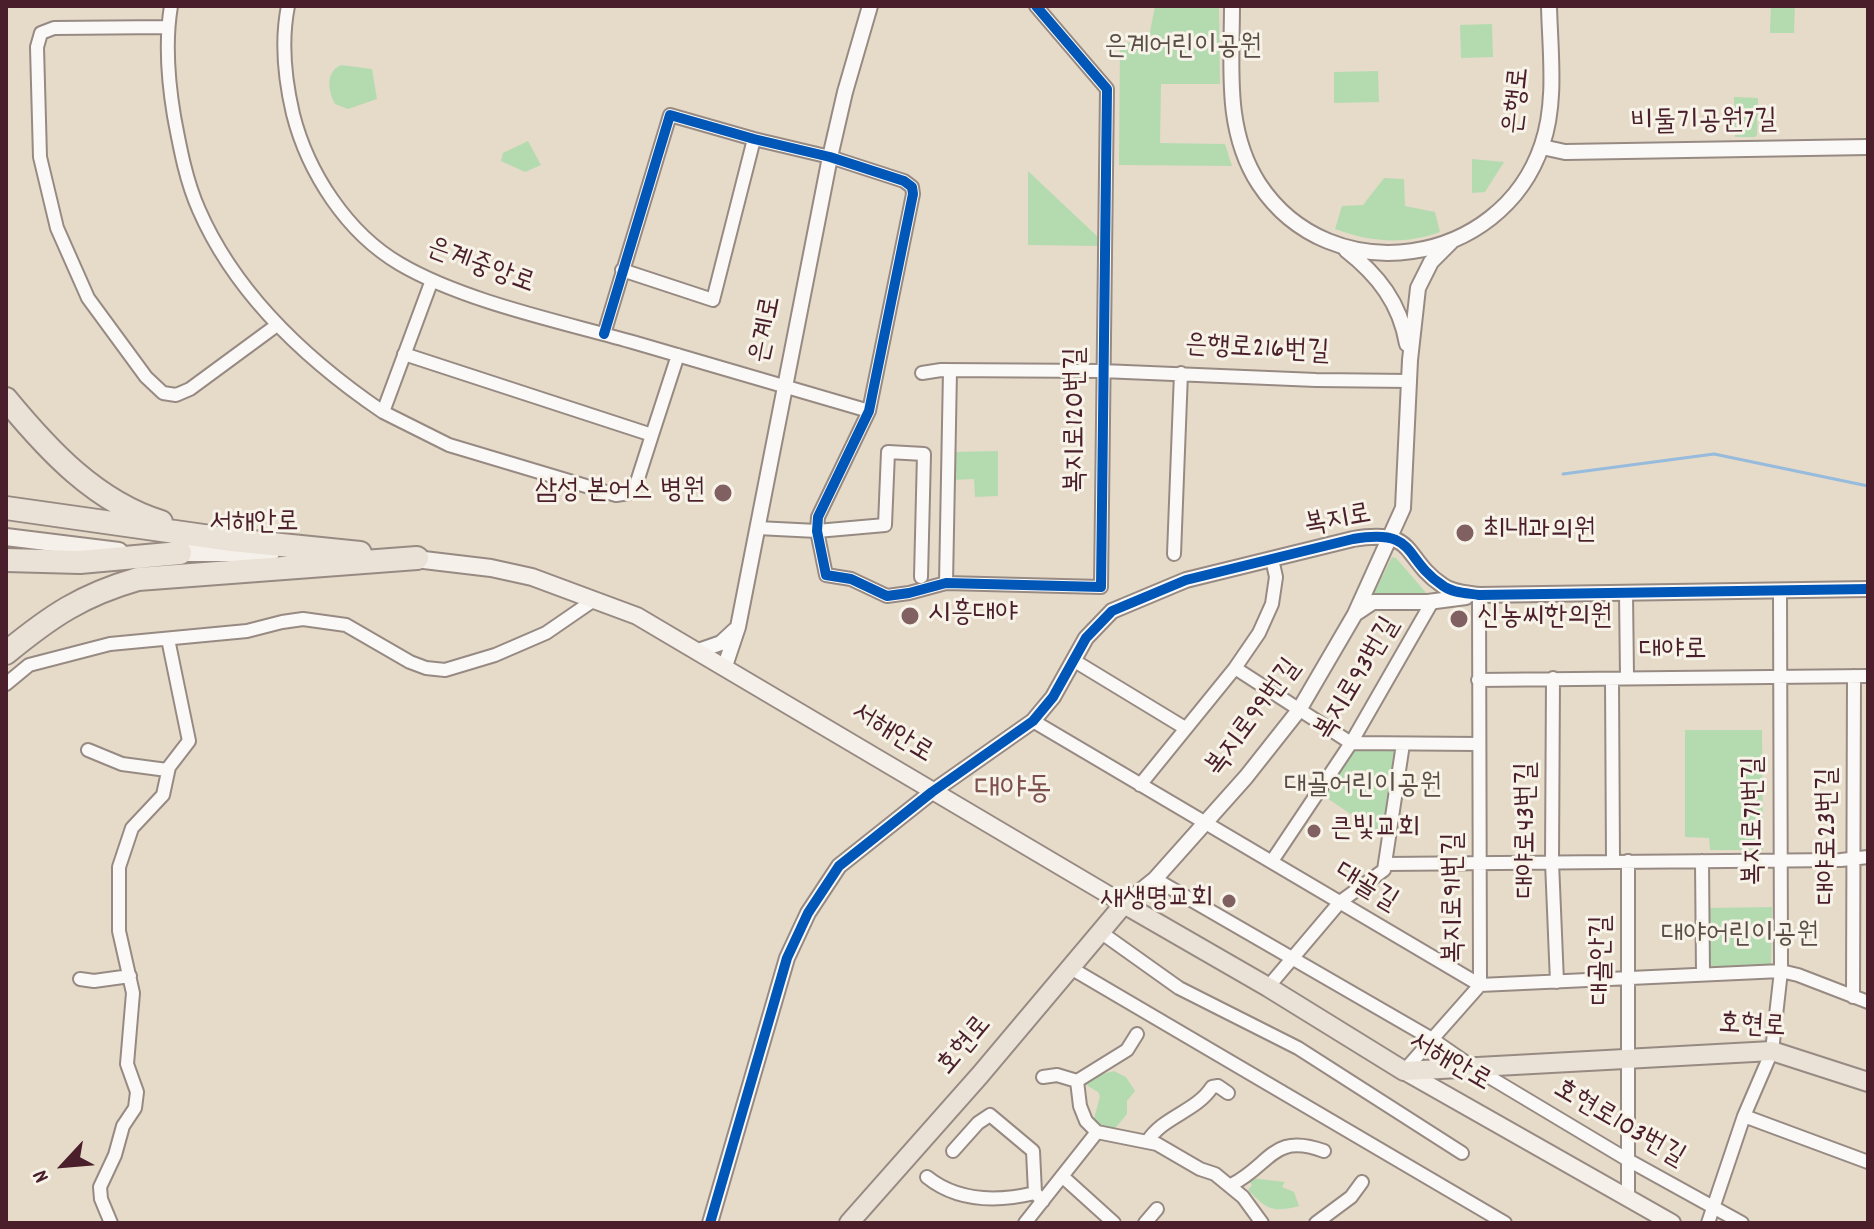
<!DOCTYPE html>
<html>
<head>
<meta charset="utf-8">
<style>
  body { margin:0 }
  #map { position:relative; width:1874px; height:1229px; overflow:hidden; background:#e6dac9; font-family:Dekko,sans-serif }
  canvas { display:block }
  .frame { position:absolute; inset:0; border:8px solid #4a1f2b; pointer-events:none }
  .north { position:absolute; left:24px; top:1125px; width:80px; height:80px; -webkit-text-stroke:6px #f7f3e8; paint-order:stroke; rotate:244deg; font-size:22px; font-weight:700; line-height:32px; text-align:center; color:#4a1f2b }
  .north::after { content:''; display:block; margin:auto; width:28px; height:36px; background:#4a1f2b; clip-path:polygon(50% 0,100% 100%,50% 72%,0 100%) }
</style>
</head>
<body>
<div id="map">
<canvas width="1874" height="1229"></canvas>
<div class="frame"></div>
<div class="north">N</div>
</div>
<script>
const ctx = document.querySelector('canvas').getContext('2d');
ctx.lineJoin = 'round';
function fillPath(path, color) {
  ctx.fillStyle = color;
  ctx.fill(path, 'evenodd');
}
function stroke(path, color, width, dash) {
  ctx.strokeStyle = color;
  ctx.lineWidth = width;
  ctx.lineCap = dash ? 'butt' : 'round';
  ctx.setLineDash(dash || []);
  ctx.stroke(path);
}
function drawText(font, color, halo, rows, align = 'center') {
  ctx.font = font + ' Dekko,"Poor Story",sans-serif';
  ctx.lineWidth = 6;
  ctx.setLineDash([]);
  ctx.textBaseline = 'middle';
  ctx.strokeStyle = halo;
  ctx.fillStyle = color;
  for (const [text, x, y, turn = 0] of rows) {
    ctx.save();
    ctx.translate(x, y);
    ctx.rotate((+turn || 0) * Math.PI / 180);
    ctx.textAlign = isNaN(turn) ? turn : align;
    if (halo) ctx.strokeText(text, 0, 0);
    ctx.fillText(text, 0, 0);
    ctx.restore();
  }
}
const green = new Path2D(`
  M1155,6H1219L1220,84H1161L1160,143L1225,144L1232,166L1119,165L1120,45L1149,37Z
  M1771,6H1795L1794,33H1770Z
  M1492,24L1493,57L1461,58L1460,25Z
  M341,65L372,69L377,99L348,109L335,104C328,91 325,72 341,65Z
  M1378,71L1379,102L1334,103V72Z
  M1734,97L1758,98L1757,135L1755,137H1735Z
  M528,141L541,165L525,172L501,161L503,153Z
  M1472,159L1504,162L1485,192L1472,193Z
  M1028,171L1099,238V246L1028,245Z
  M1384,178L1404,179L1405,206L1435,212L1440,232C1404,245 1370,242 1335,229L1342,206L1363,205Z
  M998,451V496L975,497L974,479L952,480L951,452Z
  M1392,557L1396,558L1428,595H1373Z
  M1685,730H1762L1763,850H1710L1709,838L1685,837Z
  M1353,748H1399L1383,836L1324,796Z
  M1772,907L1771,964L1768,966H1711L1709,963L1710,908Z
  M1114,1071L1126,1077L1135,1091L1127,1101V1114L1112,1132L1093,1123L1100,1096L1098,1092L1083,1083L1090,1077Z
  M1250,1178L1285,1182L1282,1187L1294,1192L1299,1206C1271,1213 1267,1209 1248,1190L1252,1185L1248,1180Z`);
const stream = new Path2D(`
  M1563,474L1714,454L1868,486`);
const minor = new Path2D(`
  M171,6C165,42 168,80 174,116C180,148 186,181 199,210C236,295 308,361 383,412L432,280
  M288,6C281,41 285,80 293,114C308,173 347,233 400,264C465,302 563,322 636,343C714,365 791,389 869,411
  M167,27L54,28L41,33L37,47L40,157L57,228L88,298L146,377L163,393L176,395L190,389L277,325
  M622,270L713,300L754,139
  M604,334L670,115L754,139L830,157L904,181L912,187L913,194L869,411L818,517L817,531L826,575L851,579L887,596L909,593L946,583L1101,587L1107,89L1036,6
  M922,373L941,370L1102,371L1316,380L1410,381
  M383,412L449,445L616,495L629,493L636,485L652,435L404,354
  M652,435L678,355
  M757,528L817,531L885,525L888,452L924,454L921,577
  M1174,554L1181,373
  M946,583L950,371
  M1626,593L1627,677
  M1073,660L1185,728
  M1235,668L1351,743L1479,744
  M1553,678L1552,862L1557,982
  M1612,679L1613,861
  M1478,680L1868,676
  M6,684L29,665L110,644L247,631L282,622L303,619L346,625L410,662L426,668L445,670L495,655L546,633L594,600
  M1033,721L1480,985L1781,971L1798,975L1868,1002
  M88,750L122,764L167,770
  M1140,785L1235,668L1259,633L1272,604L1276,577L1272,559
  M1272,861L1351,743L1432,602
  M1702,861L1703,974
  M1385,864L1841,860L1868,857
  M1155,879L1432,1039L1471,1066L1628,1160L1742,1223
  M1099,931L1179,988L1298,1048L1462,1153
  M1069,967L1505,1223
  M80,979L94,981L130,976
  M1268,987L1340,902L1384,870L1403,744
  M1853,997L1854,676
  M1404,1071L1480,985L1479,595
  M1043,1077L1057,1075L1077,1081L1080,1106L1086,1121L1097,1132L1157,1144L1200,1169L1215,1174L1243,1197L1262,1223
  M1077,1081L1127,1050L1137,1034
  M1744,1116L1868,1162
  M1147,1142C1163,1116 1196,1112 1212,1087L1218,1086L1228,1093
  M953,1151L978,1123L990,1115L1033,1151L1035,1193L1043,1201
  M1062,1176L1114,1223
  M927,1177C958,1202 997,1202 1035,1193
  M1231,1185C1271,1165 1272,1132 1324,1151
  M1628,1198V861
  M111,1223L101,1199L100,1187L115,1155L123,1126L135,1108L137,1092L127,1064L133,993L119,931V867L132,828L163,795L169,767L189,741L168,639
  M1025,1223L1097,1132
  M1145,1223L1157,1209
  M1316,1223L1351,1197L1362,1182
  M1708,1223L1744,1116L1772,1051L1781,971L1780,590`);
const tertiary = new Path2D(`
  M1232,6C1232,67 1224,130 1259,184C1331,293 1501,267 1542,145C1557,102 1550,51 1549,6
  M1542,147L1565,152L1868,147
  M1346,250C1378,275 1400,303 1407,344
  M1355,614L1373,602H1428L1466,597
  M698,651L721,643L735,630
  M725,666L738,627L830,157L845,92L870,6
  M1124,904L1155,879L1246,777L1299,710L1355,614L1403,508L1410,360L1418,288L1431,262L1451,242
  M710,1223L787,958L808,913L839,866L932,792L1033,721L1053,697L1086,638L1112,611L1186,580L1353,539C1418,528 1402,558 1442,585C1452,593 1467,593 1479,595L1868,589`);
const secondary = new Path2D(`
  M6,537L119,551
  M171,553H271
  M407,558L491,568L532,577L637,616L1124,904
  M1404,1071L1672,1223`);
const primary = new Path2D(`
  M849,1223L980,1075L1124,904L1268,987L1404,1071L1772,1051L1868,1082`);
const motorway = new Path2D(`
  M6,399C48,450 96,502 161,522
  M6,508L232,540L360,553
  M6,560L80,562L180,553
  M6,653C51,616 82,595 138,579L417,558`);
const cycleway = new Path2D(`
  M604,334L670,115L754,139L830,157L904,181L912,187L913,194L869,411L818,517L817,531L826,575L851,579L887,596L909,593L946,583L1101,587L1107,89L1036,6
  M710,1223L787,958L808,913L839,866L932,792L1033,721L1053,697L1086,638L1112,611L1186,580L1353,539C1418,528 1402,558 1442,585C1452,593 1467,593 1479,595L1868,589`);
const markers = [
  [723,493,10,"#816062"],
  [1465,533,10,"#816062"],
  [910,616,10,"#816062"],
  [1459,619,10,"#816062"],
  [1314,831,8,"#816062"],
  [1229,901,8,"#816062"]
];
const parkNames = [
  ["은계어린이공원",1183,49],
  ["대골어린이공원",1363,788],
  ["대야어린이공원",1740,937]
];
const streetNames = [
  ["은행로",1519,101,-84],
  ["비둘기공원7길",1704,124,-1],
  ["은계중앙로",480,268,20],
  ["은계로",768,330,-79],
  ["은행로216번길",1257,351,3],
  ["복지로120번길",1078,420,-90],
  ["복지로",1338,522,-10],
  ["서해안로",254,525],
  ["대야로",1673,653,-1],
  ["복지로93번길",1359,680,-59],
  ["복지로99번길",1255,719,-53],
  ["서해안로",891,735,31],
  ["복지로71번길",1756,821,-90],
  ["대야로43번길",1529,830,-90],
  ["대야로23번길",1830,836,-90],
  ["대골길",1365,889,31],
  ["복지로91번길",1456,898,-90],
  ["대골안길",1604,960,-90],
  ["호현로",1752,1028,3],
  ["호현로",966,1047,-50],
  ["서해안로",1449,1064,30],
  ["호현로103번길",1618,1125,30]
];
const poiNames = [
  ["삼성 본어스 병원",705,493,"right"],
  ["최내과의원",1483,533],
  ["시흥대야",928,616],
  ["신농씨한의원",1477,619],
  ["큰빛교회",1330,831],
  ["새생명교회",1213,901,"right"]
];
const quarterNames = [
  ["대야동",1013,793]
];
fillPath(green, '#b4dbb0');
stroke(stream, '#96bbdc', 3);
stroke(minor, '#978a83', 16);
stroke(tertiary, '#978a83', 18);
stroke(secondary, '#978a83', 20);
stroke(primary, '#978a83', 22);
stroke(motorway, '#978a83', 26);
stroke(minor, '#fbf9f7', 12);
stroke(tertiary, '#fbf9f7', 14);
stroke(secondary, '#f5f0e9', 16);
stroke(primary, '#eae2d6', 18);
stroke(motorway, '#eae2d6', 22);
stroke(cycleway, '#0057b8', 10);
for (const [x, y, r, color] of markers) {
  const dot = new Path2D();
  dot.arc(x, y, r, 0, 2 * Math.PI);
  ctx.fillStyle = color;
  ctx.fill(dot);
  stroke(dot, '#f7f3e8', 3);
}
drawText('28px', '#5a4e47', '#f7f3e8', parkNames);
drawText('28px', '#4a1f2b', '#f7f3e8', streetNames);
drawText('28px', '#4a1f2b', '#f7f3e8', poiNames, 'left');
drawText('32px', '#7d504d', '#f7f3e8', quarterNames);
</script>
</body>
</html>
